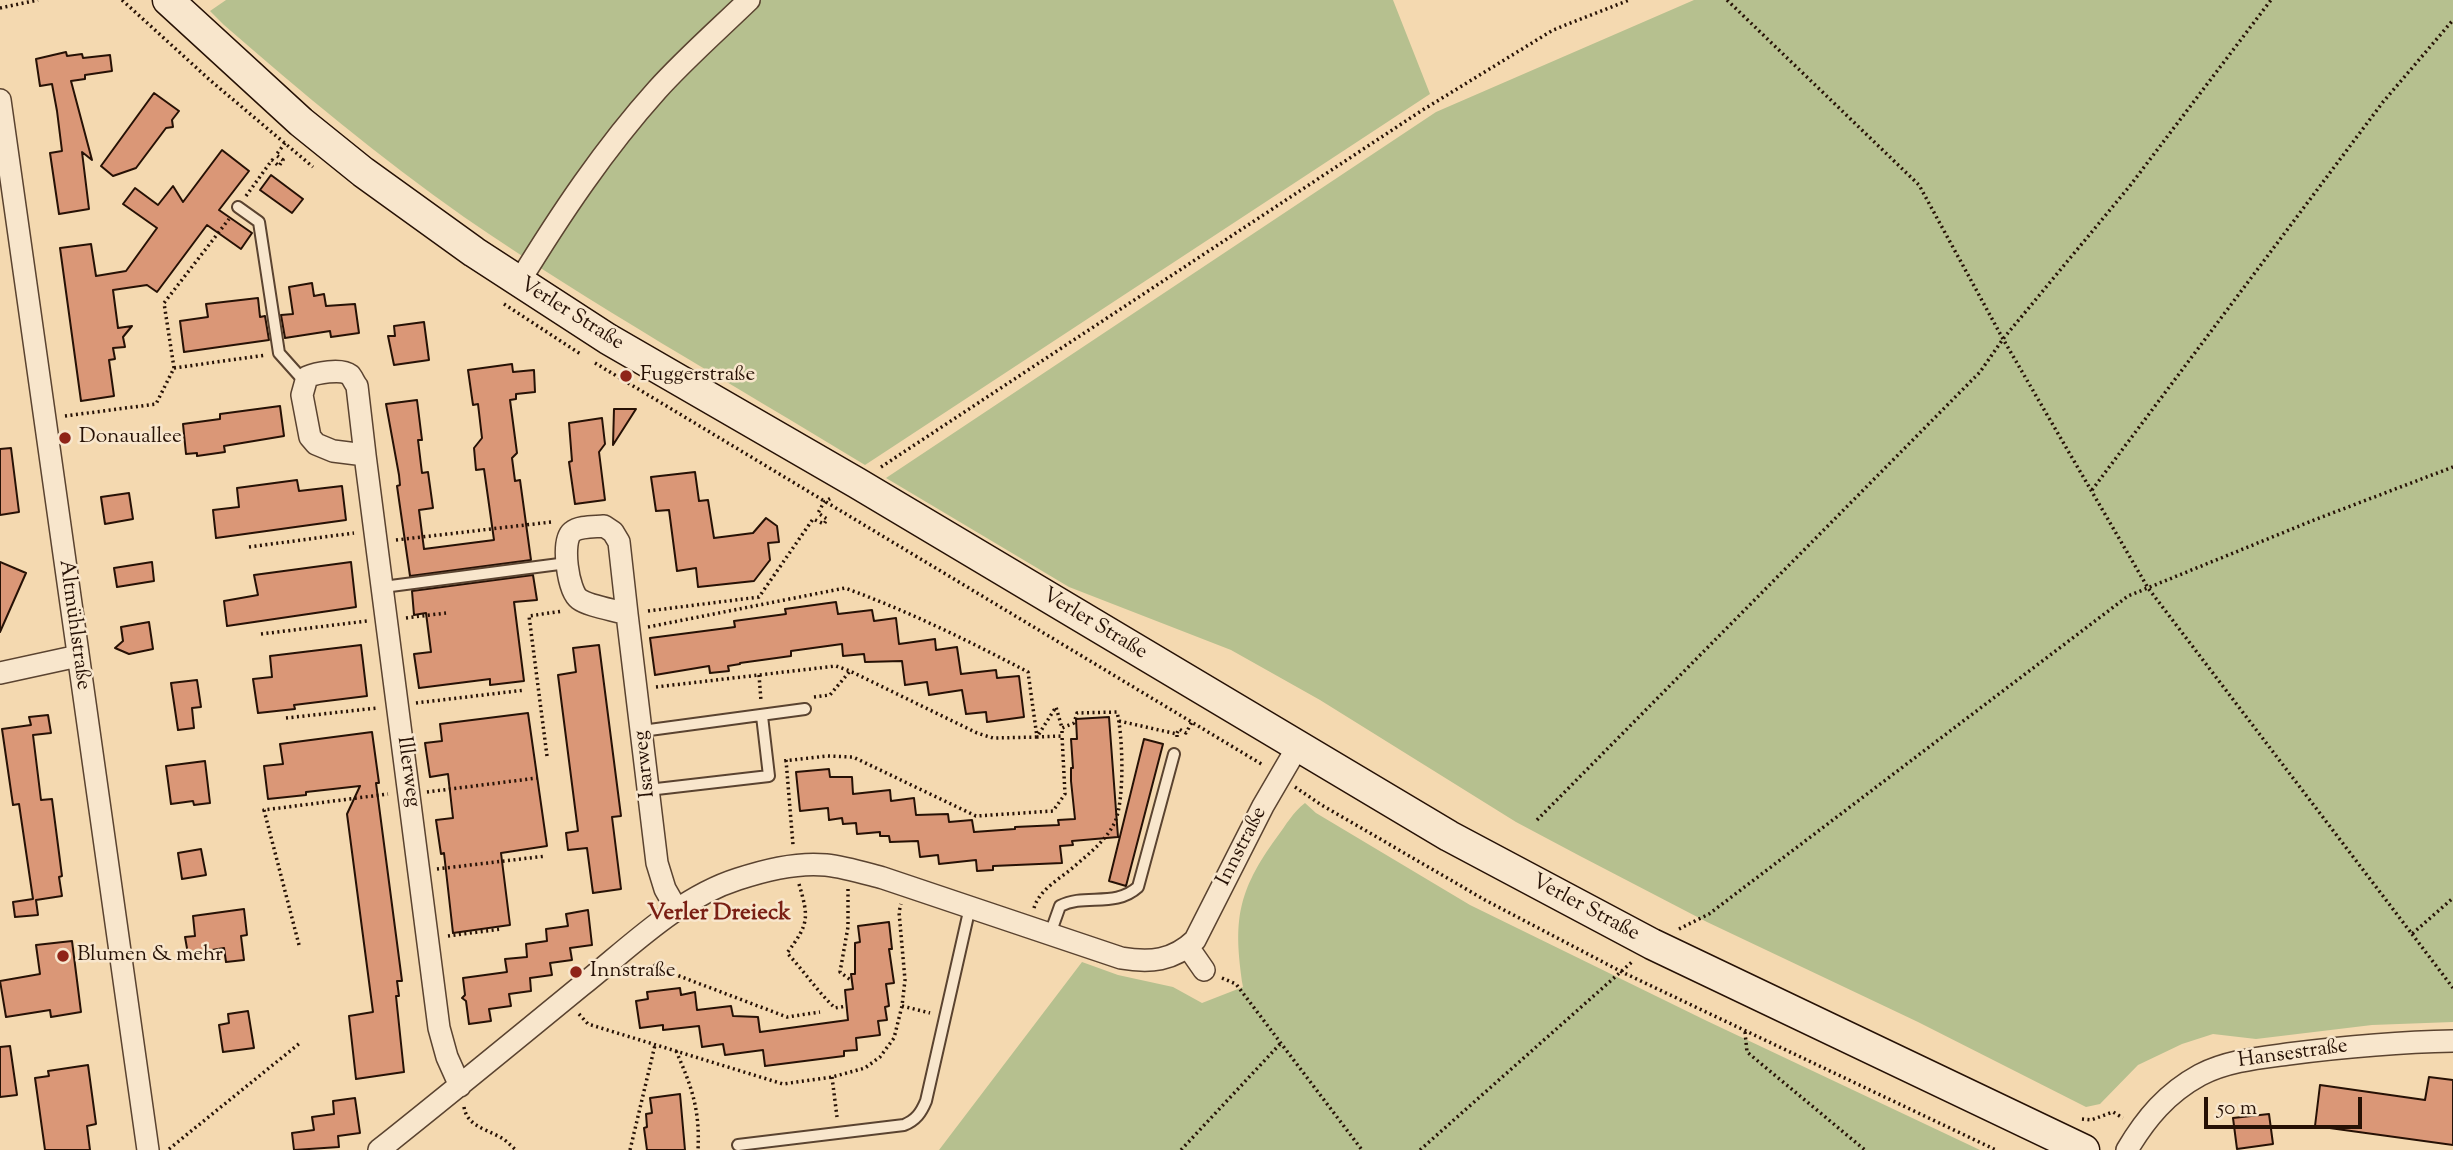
<!DOCTYPE html>
<html>
<head>
<meta charset="utf-8">
<style>
  body { margin:0 }
  #map { position:relative; width:2453px; height:1150px; overflow:hidden; background:#f4d9b0; font-family:"Sorts Mill Goudy",serif }
  canvas { display:block }
  .scale { position:absolute; left:2204px; top:1097px; width:158px; height:32px; box-sizing:border-box; border:4px solid #261105; border-top:0; padding-left:9px; font-size:21px; line-height:24px; white-space:nowrap; color:#261105; -webkit-text-stroke:5px #f8e6cc; paint-order:stroke }
</style>
</head>
<body>
<div id="map">
<canvas width="2453" height="1150"></canvas>
<div class="scale">50 m</div>
</div>
<script>
const ctx = document.querySelector('canvas').getContext('2d');
ctx.lineJoin = 'round';
function fillPath(path, color) {
  ctx.fillStyle = color;
  ctx.fill(path, 'evenodd');
}
function stroke(path, color, width, dash) {
  ctx.strokeStyle = color;
  ctx.lineWidth = width;
  ctx.lineCap = dash ? 'butt' : 'round';
  ctx.setLineDash(dash || []);
  ctx.stroke(path);
}
function drawText(font, color, halo, rows, align = 'center') {
  ctx.font = font + ' "Sorts Mill Goudy",serif';
  ctx.lineWidth = 5;
  ctx.setLineDash([]);
  ctx.textBaseline = 'middle';
  ctx.strokeStyle = halo;
  ctx.fillStyle = color;
  for (const [text, x, y, turn = 0] of rows) {
    ctx.save();
    ctx.translate(x, y);
    ctx.rotate((+turn || 0) * Math.PI / 180);
    ctx.textAlign = isNaN(turn) ? turn : align;
    if (halo) ctx.strokeText(text, 0, 0);
    ctx.fillText(text, 0, 0);
    ctx.restore();
  }
}
const green = new Path2D(`
  M226,0H1393L1430,94L865,465C731,383 593,306 464,217C380,158 301,92 224,25L210,11Z
  M1694,0H2453V1022L2372,1025L2256,1039L2213,1034L2182,1044L2138,1065L2100,1104L2086,1107L1918,1022L1707,922L1580,856L1516,822L1320,700L1231,650L1069,587L886,478L1436,112Z
  M1305,803L1316,813L1470,905L1707,1021L1980,1150H939L1082,962L1118,975L1173,987L1202,1003L1243,987C1233,921 1237,892 1277,837C1286,825 1293,812 1305,803Z`);
const building = new Path2D(`
  M66,52L67,56L82,54L83,58L110,55L112,71L85,75V79L71,81L92,160L82,152L89,209L59,214L50,153L62,151L57,111L52,84L40,86L36,59Z
  M154,93L179,111L172,120L173,127L166,128L136,168L113,176L101,166Z
  M222,150L249,171L219,210L252,233L241,249L207,225L157,292L147,285L113,290L118,328L132,326L123,337L125,347L113,348L115,359L109,360L114,396L81,401L60,248L91,244L96,276L126,271L157,228L123,204L135,188L158,205L173,186L183,202Z
  M271,175L303,199L292,213L260,190Z
  M312,283L314,296L324,294L326,306L355,304L359,333L331,337L330,331L285,338L281,315L293,314L289,287Z
  M258,298L260,317L265,316L269,340L184,352L180,321L208,317L206,304Z
  M424,322L429,360L394,365L388,336H395L394,326Z
  M512,364L513,372L534,370L535,392L516,394V399L510,400L517,453L512,458L515,481L520,480L531,560L410,576L397,486L400,485L399,475L386,404L417,400L422,440H418L422,473L428,472L433,508L419,510L424,549L494,540L484,469L476,470L474,448L482,438L478,404L473,405L468,370Z
  M280,406L284,436L224,446L225,452L197,456V453L186,454L183,424L220,419V414Z
  M614,409H636L613,445Z
  M602,418L605,444L599,452L605,500L575,504L569,462L572,461L569,423Z
  M11,448L19,512L0,515V449Z
  M695,472L699,501L708,500L714,538L753,533L766,518L777,526L779,542L768,543L770,560L754,581L698,587L696,568L677,571L669,510L656,511L651,477Z
  M297,480L299,491L342,486L346,520L216,538L213,510L239,507L237,488Z
  M129,493L133,519L105,524L101,497Z
  M0,562L26,573L0,632Z
  M152,562L154,581L117,587L114,568Z
  M351,562L356,607L227,626L224,601L258,595L254,575Z
  M533,575L537,600L514,602L524,681L490,685V679L419,688L414,654L431,652L426,613L414,615L412,591Z
  M836,602L838,614L872,610L874,621L896,618L899,644L935,639L936,650L957,647L961,674L996,670L997,678L1019,676L1024,717L987,722L986,712L966,714L962,690L929,695L927,682L905,685L902,661L865,662L864,654L843,656L842,644L791,651V656L740,663V664L728,666L729,671L710,673L709,666L655,675L650,638L735,627L734,621L786,614L785,609Z
  M149,622L153,649L129,654L115,648L123,641L121,627Z
  M361,645L367,696L294,705L295,709L258,713L253,679L272,677L270,656Z
  M599,645L621,816L612,817L621,889L593,893L587,848L568,850L566,833L578,831L558,675L576,672L573,648Z
  M197,680L201,707L192,708L194,728L178,730L171,683Z
  M528,713L547,846L501,853L510,925L453,933L444,853L441,854L436,820L453,818L448,774L430,777L425,743L442,741L440,724Z
  M48,715L51,733L33,735L41,800L52,799L62,876L59,877L62,896L36,900L38,915L15,917L13,902L33,899L19,804L13,805L2,729L31,725L29,717Z
  M1109,717L1118,837L1072,841L1073,845L1060,846L1062,863L993,866V870L977,871L976,860L939,864L938,855L920,857L918,841L890,842L889,836H880V832L857,834L856,823L843,824L842,818L829,820L828,808L800,811L796,772L829,769L830,777H852L853,794L890,790L891,801L914,798L916,815L948,814L949,822L972,820L974,832L1015,829V827L1059,825L1058,820L1075,819L1071,781V768H1073L1071,739H1077L1076,719Z
  M372,732L379,783H376L402,981H397L399,996H396L404,1072L356,1079L349,1016L373,1012L347,814L360,786L306,792V795L268,799L264,766L283,764L280,744Z
  M1144,739L1163,744L1126,886L1109,881Z
  M205,761L210,803L194,805L193,801L171,804L166,766Z
  M201,849L206,875L182,879L178,853Z
  M244,909L247,935L241,936L244,960L226,962L224,948L188,954L185,937L195,936L193,916Z
  M588,910L592,945L570,948L572,960L550,963L552,975L530,978L531,991L509,994L511,1006L489,1009L491,1021L469,1024L466,1001L462,998L465,995L463,978L507,972L505,959L527,957L526,944L547,941L546,929L568,926L566,914Z
  M889,922L892,949H889L894,983L886,984L889,1006L885,1007L887,1020L878,1021L880,1035L856,1038L857,1050L844,1051V1056L765,1066L763,1050L725,1055L723,1044L702,1047L699,1026L663,1030V1025L640,1028L636,1001L648,999L647,992L680,988L681,995L695,992L697,1010L731,1006L733,1016L758,1017L760,1032L848,1020L845,990L853,989L851,974H855V943L860,942L858,926Z
  M72,941L81,1012L51,1017L50,1010L6,1017L0,981L40,974L36,945Z
  M248,1011L254,1048L223,1052L219,1025L229,1023L228,1014Z
  M10,1046L17,1095L0,1097V1047Z
  M88,1065L96,1124L87,1126L90,1150H45L35,1078L49,1076L48,1071Z
  M2429,1077L2453,1080V1145L2315,1126L2320,1085L2425,1100Z
  M680,1094L685,1150H647L644,1128L647,1127L646,1114L652,1113L650,1098Z
  M355,1098L360,1133L338,1136L339,1147L294,1150L292,1133L314,1130L312,1117L334,1114L333,1101Z
  M2269,1114L2273,1144L2237,1149L2233,1118Z`);
const path = new Path2D(`
  M122,0L211,81L313,167
  M1727,0L1919,185L2003,339L2148,588L2412,934L2453,898
  M0,8L38,0
  M246,196L272,160L279,166L283,160L276,155L285,143
  M504,304L582,355
  M595,363L1263,765
  M174,368L266,355
  M65,416L156,404L174,368L164,303L229,219
  M881,467L1421,111L1553,30L1629,0
  M2092,490L2383,102L2453,20
  M396,540L551,522
  M249,547L354,533
  M648,611L759,597L813,519L824,524L827,519L818,513L824,502L833,497
  M406,618L446,613
  M648,627L845,588C908,611 969,641 1028,672L1037,737L1062,736L1065,794L1053,811L976,816L853,757L827,756L783,761
  M261,634L367,621
  M759,675L761,701
  M656,687L836,666L850,671L977,733L993,738L1037,737L1056,707L1062,728
  M814,697L830,695L850,671
  M416,703L525,690
  M286,718L377,708
  M1119,721L1177,734V740
  M1177,733L1179,729L1186,733L1192,722
  M547,756L529,616L563,611
  M786,760L793,845
  M1295,787L1320,804L1485,900L1622,972L1996,1150
  M427,792L537,778
  M1537,820L1980,372L2003,339L2129,187L2271,0
  M437,869L546,856
  M799,884C809,918 809,924 787,953C804,971 817,991 835,1008L847,1006
  M848,889V927L840,972L852,981
  M1034,908C1039,891 1056,881 1070,870C1086,856 1104,843 1114,824C1125,803 1123,736 1117,712L1077,713L1074,723L1062,728V736
  M1679,929L1709,914L2128,596L2314,520L2453,467
  M2412,934L2453,988
  M448,936L501,929
  M299,945L264,810L388,794
  M654,964L658,968L787,1017L820,1012
  M1222,978L1236,984L1362,1150
  M902,1006L930,1013
  M579,1014L588,1024L783,1084L832,1077L865,1068L880,1057L894,1038L902,1006L905,980L899,912L901,904
  M1745,1032L1747,1052L1865,1150
  M676,1051C692,1087 700,1110 698,1150
  M832,1077L837,1117
  M464,1107C467,1125 483,1128 498,1136C505,1139 510,1145 516,1150
  M2082,1119L2091,1120L2113,1112L2123,1118
  M169,1149L300,1043
  M630,1150L655,1045
  M1181,1150L1280,1044
  M1420,1150L1633,961`);
const service = new Path2D(`
  M238,207L259,222L279,353L304,381
  M383,587L567,563
  M642,731L805,709
  M648,790L769,776L762,716
  M1050,934L1060,906C1085,893 1115,908 1138,887L1174,754
  M738,1145L904,1125C916,1120 921,1113 926,1101L970,907`);
const minor = new Path2D(`
  M0,100L148,1150
  M519,282C560,215 604,149 657,90C685,59 718,30 749,0
  M365,455L357,386C355,384 352,377 350,375C341,368 316,373 307,377L302,395L310,437L316,444L333,451L365,455L439,1028L447,1057L460,1086
  M627,614L619,542L613,532L604,526C595,527 579,526 572,532C561,541 568,591 579,599C588,606 615,610 627,614L657,863L665,889L677,910
  M0,673L78,656
  M1188,947L1204,970
  M379,1150C447,1096 514,1041 581,986C629,948 678,898 738,879C765,870 797,862 826,865C845,867 864,873 883,878L1121,958C1150,963 1173,961 1195,940L1263,806L1298,746
  M2127,1150C2146,1118 2167,1093 2200,1075C2227,1061 2258,1058 2288,1054C2343,1047 2398,1042 2453,1041`);
const secondary = new Path2D(`
  M168,0L301,122L363,172L474,252L608,339L857,483L1449,836L1652,944L2084,1150`);
const markers = [
  [626,376,7,"#8f2418"],
  [65,438,7,"#8f2418"],
  [63,956,7,"#8f2418"],
  [576,972,7,"#8f2418"]
];
const streetNames = [
  ["Verler Straße",571,315,32],
  ["Altmühlstraße",73,625,82],
  ["Verler Straße",1094,625,31],
  ["Isarweg",646,764,-96],
  ["Illerweg",407,772,82],
  ["Innstraße",1243,847,-63],
  ["Verler Straße",1585,909,28],
  ["Hansestraße",2293,1055,-8]
];
const poiNames = [
  ["Fuggerstraße",640,376],
  ["Donauallee",79,438],
  ["Blumen & mehr",77,956],
  ["Innstraße",590,972]
];
const neighbourhoodNames = [
  ["Verler Dreieck",719,915]
];
fillPath(green, '#b6c08f');
fillPath(building, '#da9777');
stroke(building, '#261105', 2);
stroke(service, '#5a4330', 14);
stroke(minor, '#5a4330', 24);
stroke(secondary, '#261105', 33);
stroke(path, '#261105', 3.5, [2, 3.5]);
stroke(service, '#f8e6cc', 10);
stroke(minor, '#f8e6cc', 21);
stroke(secondary, '#f8e6cc', 30);
for (const [x, y, r, color] of markers) {
  const dot = new Path2D();
  dot.arc(x, y, r, 0, 2 * Math.PI);
  ctx.fillStyle = color;
  ctx.fill(dot);
  stroke(dot, '#f8e6cc', 2.5);
}
drawText('21px', '#261105', '#f8e6cc', streetNames);
drawText('21px', '#261105', '#f8e6cc', poiNames, 'left');
drawText('bold 23px', '#7a1f14', '#f8e6cc', neighbourhoodNames);
</script>
</body>
</html>
